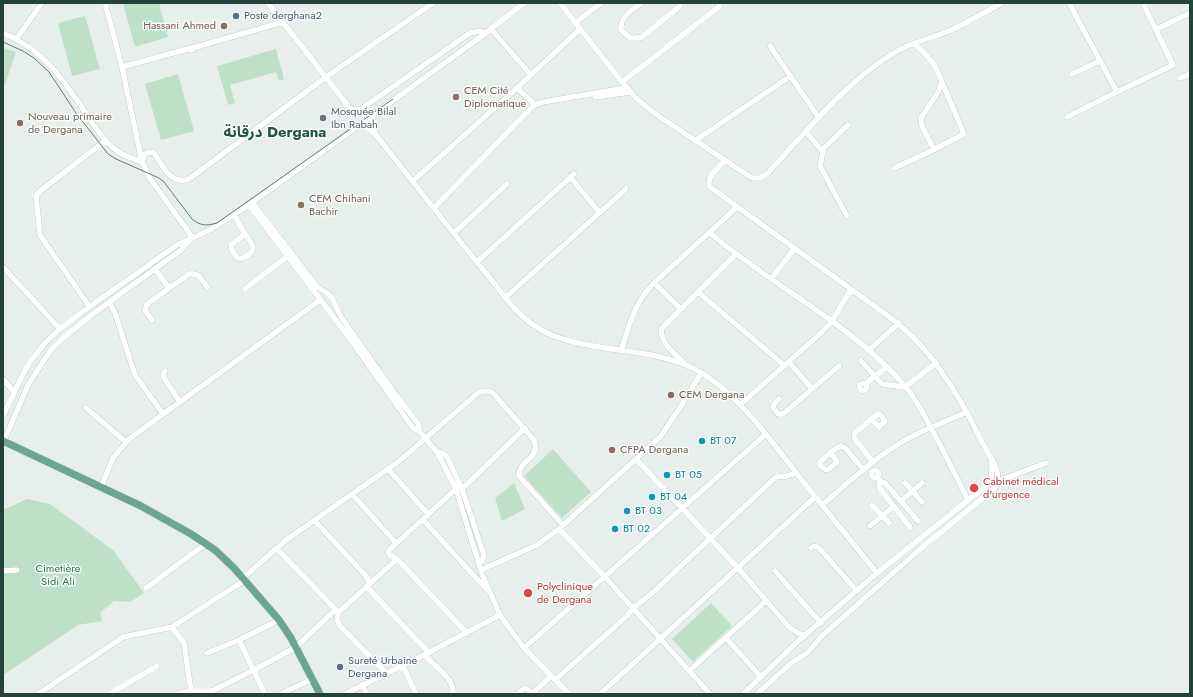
<!DOCTYPE html>
<html>
<head>
<meta charset="utf-8">
<style>
  body { margin:0 }
  #map { position:relative; width:1193px; height:697px; overflow:hidden; background:#e6efeb; font-family:Jost,sans-serif }
  canvas { display:block }
  .frame { position:absolute; inset:0; border:4px solid #24423a; pointer-events:none }
</style>
</head>
<body>
<div id="map">
<canvas width="1193" height="697"></canvas>
<div class="frame"></div>
</div>
<script>
const ctx = document.querySelector('canvas').getContext('2d');
ctx.lineJoin = 'round';
function fillPath(path, color) {
  ctx.fillStyle = color;
  ctx.fill(path, 'evenodd');
}
function stroke(path, color, width, dash) {
  ctx.strokeStyle = color;
  ctx.lineWidth = width;
  ctx.lineCap = dash ? 'butt' : 'round';
  ctx.setLineDash(dash || []);
  ctx.stroke(path);
}
function drawText(font, color, halo, rows, align = 'center') {
  ctx.font = font + ' Jost,"Noto Sans Arabic",sans-serif';
  ctx.lineWidth = 3;
  ctx.setLineDash([]);
  ctx.textBaseline = 'middle';
  ctx.strokeStyle = halo;
  ctx.fillStyle = color;
  for (const [text, x, y, turn = 0] of rows) {
    ctx.save();
    ctx.translate(x, y);
    ctx.rotate((+turn || 0) * Math.PI / 180);
    ctx.textAlign = isNaN(turn) ? turn : align;
    if (halo) ctx.strokeText(text, 0, 0);
    ctx.fillText(text, 0, 0);
    ctx.restore();
  }
}
const green = new Path2D(`
  M123,3H159L168,37L135,47Z
  M85,16L100,69L72,76L58,23Z
  M3,48L16,52L3,90Z
  M276,49L284,79L279,81L276,72L230,85L235,103L228,105L217,66Z
  M178,74L194,131L161,140L145,84Z
  M553,449L591,492L562,518L524,476Z
  M514,483L525,509L502,521L495,498Z
  M27,499L50,504L113,550L144,593L130,602L114,601L100,613L102,621L78,625L3,675V510Z
  M711,603L732,626L693,662L672,639Z`);
const minor = new Path2D(`
  M105,3L122,67L142,162L151,180L193,238
  M268,3L349,107L353,110L361,109L470,33L480,31L486,33
  M560,3L622,82L636,98L654,113L752,178H760L767,174C806,132 844,83 894,53C911,42 933,38 951,30C968,22 985,12 1002,3
  M642,3C632,10 620,16 621,30L630,38H638L642,37L679,7L681,3
  M1069,3L1117,92
  M575,23L601,3
  M491,29L531,75
  M1157,29L1190,13
  M3,33C45,50 65,82 89,118C98,131 107,146 122,154C128,157 135,159 142,162
  M17,38L42,3
  M914,44C928,55 936,65 942,82L938,92L921,118L922,126L934,150
  M770,46L819,118
  M192,50L196,47L283,22
  M122,67L195,47
  M1072,74L1100,61
  M1180,78L1190,74
  M622,82L720,6L718,3
  M517,88L535,105
  M595,97L630,92
  M373,115V124L375,133
  M1067,117L1117,92L1173,65L1143,3
  M358,126L366,127L375,134C412,180 448,227 485,272C500,290 513,311 532,324C573,354 639,345 686,365C734,385 773,444 805,484C829,514 853,543 877,573
  M806,132L823,152L820,166L847,216
  M696,140L791,76
  M822,150L848,125
  M725,160C719,167 705,178 710,187L888,316C923,341 946,375 967,413C976,429 983,446 993,461C998,471 1000,479 994,489L919,550L823,635L807,653L791,663L757,694
  M142,162L145,154L149,152L154,153C160,162 168,179 180,180C183,181 186,180 189,179L326,77L433,3
  M894,168L925,154L964,134L942,82
  M570,177L600,213
  M413,181L517,88L580,29
  M252,202L317,287L327,293L332,298L341,317L399,399L419,425V431
  M249,205L350,339L413,428L419,431L437,452L456,489L482,574L500,615L524,648L569,694
  M434,208L529,110L535,105L543,102L626,88
  M234,215L245,234
  M454,233L507,184
  M710,233C772,286 852,324 905,386C919,403 928,422 938,441C948,460 958,480 968,500
  M245,234C247,237 252,243 253,248C253,253 243,260 238,258C236,257 235,255 234,253C232,250 231,249 231,245Z
  M477,262L574,174
  M3,267L60,329
  M155,269L169,288
  M771,279L795,248
  M654,283L681,309
  M245,289L289,255
  M698,292L785,366
  M506,297L626,189
  M109,302L115,313L135,375L163,414
  M89,306L40,235L36,196L40,191L105,141
  M152,320L145,310L147,304L189,274C199,272 202,280 207,287
  M869,350L899,323
  M621,351C629,326 635,301 654,283L737,207
  M861,361L882,384L905,387L936,363
  M789,362L812,389
  M685,364C677,355 658,342 662,328L736,254
  M165,371L163,374L164,378L180,402
  M3,379L14,392
  M859.5 387a3.5 3.5 0 1 1 7 0a3.5 3.5 0 1 1-7 0Z
  M865,384L887,367
  M779,399L774,404L773,407L778,414H783L839,366
  M740,405L822,332L832,321L851,289
  M86,408L126,442
  M3,416L23,374L30,362L44,344L60,329L82,312L177,245L210,230L249,205L486,33L524,3
  M871,419L879,427L885,421L880,414H878L857,431C854,434 853,436 855,439L873,462
  M4,441L28,385L50,351L63,338L90,316L181,250L192,238
  M437,452L442,453L447,457L462,489L484,555L483,559L479,564
  M831,453L837,462L829,469L826,470L820,465V462L821,461C827,456 834,448 841,446L845,448L864,470
  M636,459L738,568L789,627L798,633L805,636
  M388,469L428,514
  M871.5 474a3.5 3.5 0 1 1 7 0a3.5 3.5 0 1 1-7 0Z
  M876,477L881,482L885,483L918,521
  M998,481L1046,463
  M881,482L879,485L880,489L910,527
  M905,483L922,502
  M101,487L113,458L129,439L320,300
  M456,489L389,550L388,552L390,555L397,559L467,633
  M462,489L525,428
  M352,494L396,543
  M901,501L922,483
  M822,505C848,483 873,459 902,442C922,430 945,422 967,412
  M872,505L889,523
  M314,520L366,576L370,584
  M423,520L488,591
  M870,526L894,506
  M559,529L605,577L710,694
  M276,548L338,612
  M811,548L814,546L819,548L857,591
  M481,570L537,545L559,529L660,437L681,406L701,373
  M3,571L17,570
  M775,571L821,623
  M243,578L286,540L398,462L478,393C484,390 488,390 493,393L534,440C541,459 518,460 519,476L563,525
  M367,587L429,653
  M146,588L197,550L207,544
  M172,627L184,643L191,691
  M726,638L761,677
  M239,640L265,694
  M524,648L766,434
  M207,653L239,640L279,620
  M424,655C434,665 455,679 453,694
  M403,666L416,694
  M689,671L766,601
  M387,674L340,626C337,622 337,617 339,612L397,559
  M555,680L627,616L633,608L650,595L776,477L787,476L796,473
  M362,685L367,694
  M533,693L551,676
  M38,694L123,637L172,627L245,580
  M109,694L157,666
  M177,694L191,691H212
  M212,694V691L254,670L296,647L335,610
  M281,694L312,679
  M345,694L424,655L500,615
  M517,694L523,689L526,688L533,694
  M600,694L815,497
  M743,694L797,642L877,573L986,486C993,479 993,471 991,462`);
const major = new Path2D(`
  M3,441L141,506L191,534L215,550L234,568L279,620L291,638L320,694`);
const tram = new Path2D(`
  M3,42L23,51L34,58L49,72L76,113L108,154L116,159L159,178L164,182L192,219C201,226 206,226 217,223L393,99`);
const markers = [
  [236,16,4,"#5c6f8a"],
  [224,26,4,"#8d6e63"],
  [456,97,4,"#8d6e63"],
  [323,118,4,"#6b7280"],
  [20,123,4,"#8d6e63"],
  [301,205,4,"#8d6e63"],
  [671,395,4,"#8d6e63"],
  [702,441,4,"#0f9aa8"],
  [612,450,4,"#8d6e63"],
  [667,475,4,"#0f9aa8"],
  [974,488,5,"#e0444e"],
  [652,497,4,"#0f9aa8"],
  [627,511,4,"#0f9aa8"],
  [615,529,4,"#0f9aa8"],
  [528,593,5,"#e0444e"],
  [340,667,4,"#5c6f8a"]
];
const serviceNames = [
  ["Poste derghana2",244,16],
  ["Sureté Urbaine",348,661],
  ["Dergana",348,674]
];
const educationNames = [
  ["Hassani Ahmed",216,26,"right"],
  ["CEM Cité",464,91],
  ["Diplomatique",464,104],
  ["Nouveau primaire",28,117],
  ["de Dergana",28,130],
  ["CEM Chihani",309,199],
  ["Bachir",309,212],
  ["CEM Dergana",679,395],
  ["CFPA Dergana",620,450]
];
const worshipNames = [
  ["Mosquée Bilal",331,112],
  ["Ibn Rabah",331,125]
];
const cultureNames = [
  ["BT 07",710,441],
  ["BT 05",675,475],
  ["BT 04",660,497],
  ["BT 03",635,511],
  ["BT 02",623,529]
];
const healthNames = [
  ["Cabinet médical",983,482],
  ["d'urgence",983,495],
  ["Polyclinique",537,587],
  ["de Dergana",537,600]
];
const parkNames = [
  ["Cimetière",58,569],
  ["Sidi Ali",58,582]
];
const districtNames = [
  ["درقانة Dergana",275,133]
];
fillPath(green, '#bfe0c8');
stroke(minor, '#a8b8b2', 6);
stroke(major, '#c2cac8', 8);
stroke(minor, '#fff', 5.5);
stroke(major, '#6aa596', 7);
stroke(tram, '#5f7d75', 1);
for (const [x, y, r, color] of markers) {
  const dot = new Path2D();
  dot.arc(x, y, r, 0, 2 * Math.PI);
  ctx.fillStyle = color;
  ctx.fill(dot);
  stroke(dot, '#f7fbf9', 1.5);
}
drawText('11px', '#4e5e75', '#f7fbf9', serviceNames, 'left');
drawText('11px', '#785e54', '#f7fbf9', educationNames, 'left');
drawText('11px', '#5b616d', '#f7fbf9', worshipNames, 'left');
drawText('11px', '#0d838f', '#f7fbf9', cultureNames, 'left');
drawText('11px', '#be3a42', '#f7fbf9', healthNames, 'left');
drawText('11px', '#2d7a4b', '#f7fbf9', parkNames);
drawText('bold 15px', '#1f5548', '#f7fbf9', districtNames);
</script>
</body>
</html>
